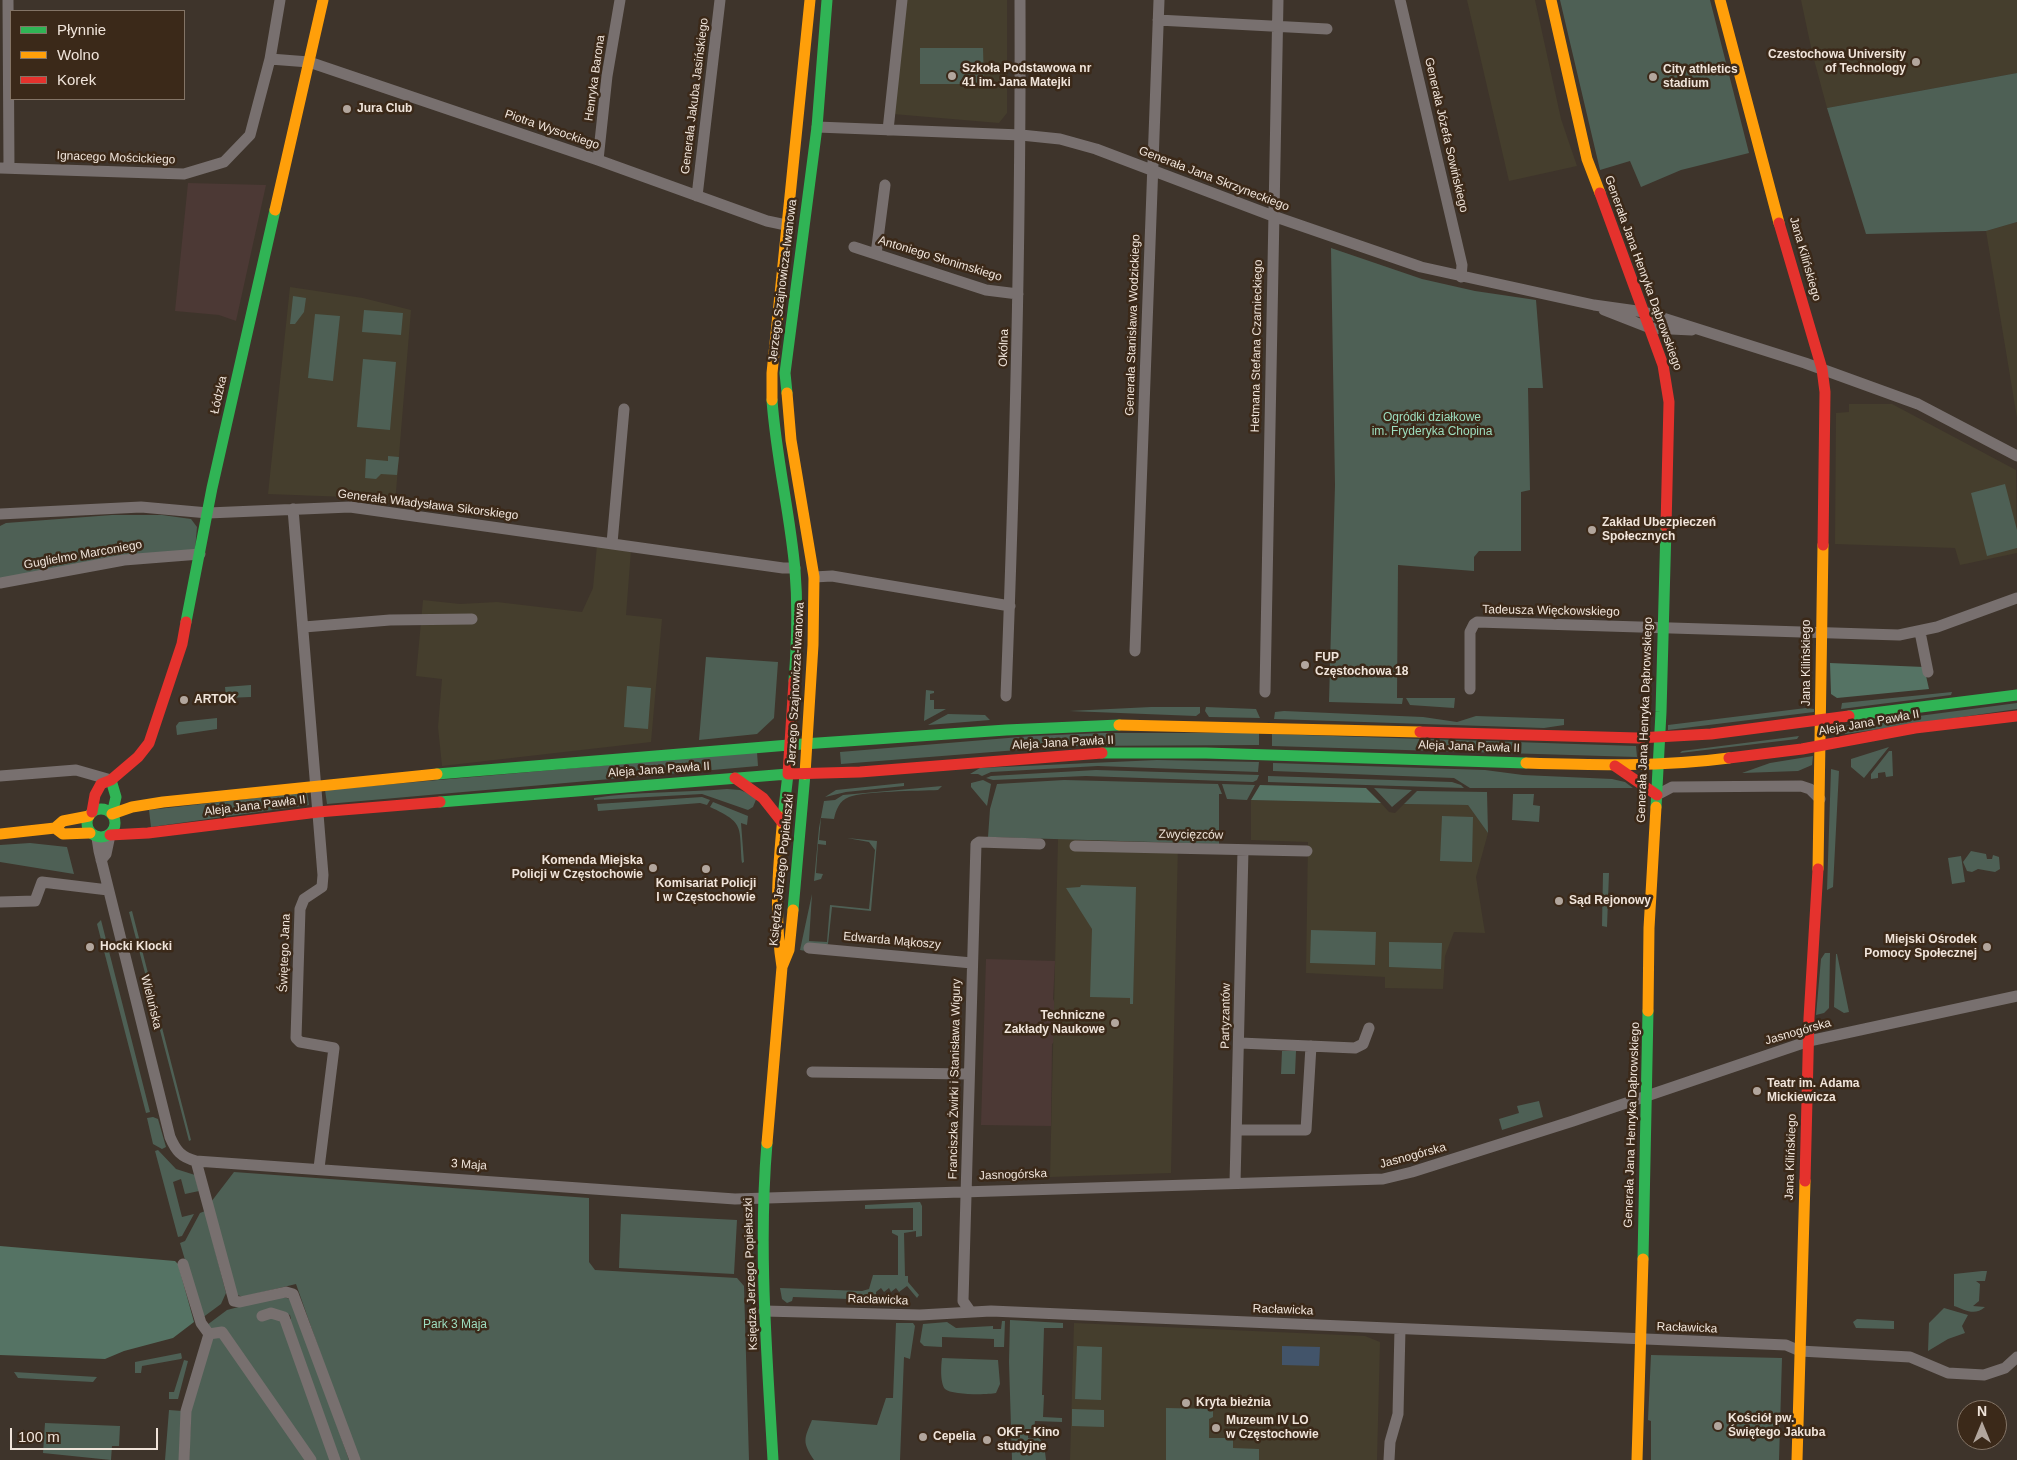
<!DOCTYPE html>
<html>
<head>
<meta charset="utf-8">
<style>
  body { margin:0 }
  #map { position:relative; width:2017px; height:1460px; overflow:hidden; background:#3e342b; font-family:Helvetica,sans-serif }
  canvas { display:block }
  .legend { position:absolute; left:10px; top:10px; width:175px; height:90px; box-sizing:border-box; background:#3b2919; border:1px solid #837466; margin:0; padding:6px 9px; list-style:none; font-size:15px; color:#f0e4da }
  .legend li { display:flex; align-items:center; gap:10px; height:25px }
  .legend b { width:25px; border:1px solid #837466 }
  .north { position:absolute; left:1957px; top:1400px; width:50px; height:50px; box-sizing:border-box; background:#3b2919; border:1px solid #837466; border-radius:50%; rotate:0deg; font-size:14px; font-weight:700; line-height:20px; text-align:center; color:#f0e4da }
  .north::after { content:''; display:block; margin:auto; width:18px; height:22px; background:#b2a69d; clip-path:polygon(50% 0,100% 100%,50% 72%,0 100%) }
  .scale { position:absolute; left:10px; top:1428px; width:148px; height:22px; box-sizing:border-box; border:2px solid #f0e4da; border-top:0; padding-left:6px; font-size:15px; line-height:18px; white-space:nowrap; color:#f0e4da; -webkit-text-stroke:4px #3b2919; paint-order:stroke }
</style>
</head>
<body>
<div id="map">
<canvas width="2017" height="1460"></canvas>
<ul class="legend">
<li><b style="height:6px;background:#30b455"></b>Płynnie</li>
<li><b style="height:6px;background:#ff9f0a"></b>Wolno</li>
<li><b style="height:6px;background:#e5322d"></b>Korek</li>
</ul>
<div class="north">N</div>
<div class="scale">100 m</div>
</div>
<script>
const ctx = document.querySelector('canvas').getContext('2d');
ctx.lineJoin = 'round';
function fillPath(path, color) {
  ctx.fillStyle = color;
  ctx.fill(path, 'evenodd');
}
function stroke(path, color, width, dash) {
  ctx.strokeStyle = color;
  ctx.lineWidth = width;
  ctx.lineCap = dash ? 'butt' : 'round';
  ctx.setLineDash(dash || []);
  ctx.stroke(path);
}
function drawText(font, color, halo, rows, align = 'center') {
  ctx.font = font + ' Helvetica,sans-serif';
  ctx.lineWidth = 5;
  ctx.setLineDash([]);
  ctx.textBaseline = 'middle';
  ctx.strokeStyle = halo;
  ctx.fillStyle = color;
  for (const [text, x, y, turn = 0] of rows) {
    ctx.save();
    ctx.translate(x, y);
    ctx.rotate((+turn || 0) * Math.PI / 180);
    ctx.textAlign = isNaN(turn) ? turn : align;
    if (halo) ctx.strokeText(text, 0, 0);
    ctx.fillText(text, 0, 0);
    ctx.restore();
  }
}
const industrial = new Path2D(`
  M188,183L266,185L236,321L219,315L175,311Z
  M986,959L1055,961L1053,999L1056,1005L1055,1041L1052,1044L1051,1126L981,1125Z`);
const education = new Path2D(`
  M905,0H1007V113L999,123L893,114Z
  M1467,0H1535L1561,119L1577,166L1509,181Z
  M1801,0H2017V73L1827,108L1812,52Z
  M2017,222V418L1986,231Z
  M290,287L363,298L411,310L395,504L347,497L268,494Z
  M1849,404H1892L2016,470L2017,553L1960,565L1955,548L1835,544L1836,413L1849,412Z
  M597,545L631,550L626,615L662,619L651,742L442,766L438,727L442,679L416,676L423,600L460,604L497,602L582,612L593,588Z
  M1251,800L1381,803L1389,812L1395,813L1404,804L1468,805L1488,833L1476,877L1485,933L1454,932L1445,956L1443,989L1385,988V977L1306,973L1308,842L1251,840Z
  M1058,839L1178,843L1171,1173L1050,1177Z
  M1074,1323L1365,1336L1380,1342L1377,1460H1070Z`);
const green = new Path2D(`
  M1560,0H1710L1749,153L1681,170L1641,187L1630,161L1600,170Z
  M920,48H983L984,84H920Z
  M2017,73V222L1986,231L1866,234L1827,108Z
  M1331,248L1422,279L1475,291L1536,300L1543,388H1528L1530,490L1521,492V551H1479L1474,557V571L1398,565L1397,698H1403L1402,704L1329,702L1335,485Z
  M293,296L306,298L304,312L295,324H290Z
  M364,310L403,313L401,335L362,332Z
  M315,314L340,316L333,381L308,378Z
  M363,359L396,362L390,430L357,427Z
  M388,456L399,457L397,475L381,474L376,479L365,478L366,459L388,461Z
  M2005,484L2017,530V548L1987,556L1971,493Z
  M112,515H162L191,519L197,527L195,550L0,580V526L6,523Z
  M706,657L778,662L774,718L757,734L699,740Z
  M251,685V697L226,698L225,687Z
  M627,686L651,688L648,729L624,727Z
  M926,690L934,691V693L930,694V700H934V709H946L924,721Z
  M1952,692L1951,695L1841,709L1842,703Z
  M1406,698H1455L1454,708L1410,705Z
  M2017,703V709L1845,734L1843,726Z
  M1151,707H1200V713L1196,716L1069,711Z
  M1206,707L1256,709L1260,718L1209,717L1205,711Z
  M1806,708L1814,709V712L1668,730V725Z
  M1284,711L1423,717L1457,722L1476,716L1564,719V725L1544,728L1274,719L1275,712Z
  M948,714L985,715L990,720L928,725Z
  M217,718V729L177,735L176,726L179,722Z
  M1101,733H1259V745L1068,746L841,764L840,752L1032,736Z
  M1272,734L1636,746L1637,757L1272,746Z
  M1799,736L1797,739L1680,753L1682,751Z
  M1889,747L1864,778L1851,767V759Z
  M1889,751H1892L1893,776L1886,777L1885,772L1878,773V778L1871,779V774Z
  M757,752L758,766L327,804L325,790Z
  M1813,756L1812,765L1798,771L1742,773L1770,763Z
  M1157,760L1259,762L1258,772L1098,766L991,772L982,776L978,774H970L980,768Z
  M1273,763L1485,770L1523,775L1612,779L1625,782L1633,788H1470L1454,778L1273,771Z
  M1831,769L1839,771L1833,887L1827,890Z
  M1096,770L1259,775L1257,780L1253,782L1086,776L993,780L986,778L991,776Z
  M1268,776L1452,782L1461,785L1464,788L1268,782Z
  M983,780L991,784L987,806L971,787V783Z
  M1064,780L1218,784L1222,794H1219V844L988,837L990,809L997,784Z
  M904,783V786L846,792L825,797L836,790Z
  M1222,784L1255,785L1247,800L1227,799Z
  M942,786L938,790C918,791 864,791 849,797C839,801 836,810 834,819L821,818L819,840L826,841V845L818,844L816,873L823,874L821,879L814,881L819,828L824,801L835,800L843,795Z
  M1374,788L1412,790L1392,807Z
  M727,789L740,790L757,797L753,807L748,810L702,794L594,800V798C638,791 682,793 727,789Z
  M1417,791L1487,792L1488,833L1468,805L1404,804Z
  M307,792L309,805L151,827L149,810Z
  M1513,794H1534L1533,805L1540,806L1539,822L1512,820Z
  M702,797L710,800L707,805L700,803L598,811L597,804Z
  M713,802L748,816L747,825L741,823L744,862L742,863C739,826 745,823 710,807Z
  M1442,816L1473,817L1472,862L1440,861Z
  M847,838L877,841L871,911L832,907L828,944L806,951L800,950L812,894L809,941L827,942L830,905L869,909L875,850L869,842Z
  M30,843L67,847L74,874L0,862V845Z
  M1971,851L1986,854L1987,859H1992L1993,855L1999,857L2000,869L1995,872L1978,869L1972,872L1967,871L1963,862Z
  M1961,856L1965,882L1952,884L1948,858Z
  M1603,873H1609L1607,927L1602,926Z
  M1081,885L1136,887L1133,1004H1130V998L1090,997L1092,929L1066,888L1080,887Z
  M132,911L191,1140L189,1141L129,912Z
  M101,920L150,1112L146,1113L97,924Z
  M1311,930L1376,932L1375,965L1310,963Z
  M1389,942L1442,943L1441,969L1389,967Z
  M1825,953H1830L1829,1008L1824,1013L1816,1015L1821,959Z
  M1836,954H1837L1849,1012L1844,1013L1834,1007Z
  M1282,1051H1296L1295,1074H1281Z
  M1539,1101L1543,1117L1502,1130L1499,1119L1519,1113L1517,1106Z
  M153,1117L158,1119L166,1147L162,1149L153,1144L147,1118Z
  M158,1150L176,1169L195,1175L199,1191L185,1194L181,1179L173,1182L182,1217L194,1214L182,1236L178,1237L155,1151Z
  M234,1172L589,1198V1262L595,1270L737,1278L744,1286L749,1460H358L296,1284L242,1297L236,1294L211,1202Z
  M920,1202L922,1206V1236L916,1237V1231L904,1233L905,1276H908V1282L919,1295L917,1298L907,1286L899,1292L896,1288L891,1292L889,1288L884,1292L881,1288L876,1292V1300L793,1297L792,1301L787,1303L782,1299L780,1288L862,1291L869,1289L873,1275H898V1236L892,1233V1230H913V1208L865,1209V1205Z
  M205,1211L226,1293L221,1304L202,1318L180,1243L185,1241L200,1213Z
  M621,1214L737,1220L734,1274L619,1268Z
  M1982,1271H1987L1985,1281H1976L1980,1284L1979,1301L1973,1306L1985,1307C1974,1317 1964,1309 1954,1306V1274Z
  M280,1296L293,1300L349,1460H337L288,1320L291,1319L290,1315L267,1309L282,1319L331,1460H313L226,1335L213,1331L207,1325L227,1310Z
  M1944,1308L1968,1315L1962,1326L1965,1333L1948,1339L1928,1351L1929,1323Z
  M1857,1319L1894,1321V1329L1856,1328L1853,1322Z
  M1010,1320L1063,1323V1328H1044L1042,1395H1044L1043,1417L1062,1418V1422L1035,1421L1034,1429H1028V1438H1039L1044,1444L1046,1460H1012L1009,1362Z
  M1002,1321H1005L1004,1347H994V1339L942,1337V1347L924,1346L920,1342L923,1324L947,1322L956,1328L993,1326V1329H1001Z
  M896,1323H913L915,1326L910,1359L904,1357L900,1460H814C802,1442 804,1439 812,1420L877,1425L886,1398H893Z
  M221,1336L308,1460H189L191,1410L211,1339Z
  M1077,1346L1102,1347L1101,1400L1075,1399Z
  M181,1353L182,1358L181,1359L142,1366L141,1373H135V1362Z
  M1651,1355L1782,1358L1779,1460H1651V1421L1648,1420Z
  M942,1358L998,1360L1000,1384L996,1393C987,1395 951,1395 945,1389C940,1383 941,1365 942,1358Z
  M184,1360L188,1361L178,1399H169V1392H174Z
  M14,1372L97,1377L93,1382L18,1378Z
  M1166,1408L1213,1409V1417L1209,1419V1438H1233V1448L1259,1449V1460H1166Z
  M1072,1409L1104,1410V1427L1072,1426Z
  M169,1410L182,1411L180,1460H165Z
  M45,1423L120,1426L119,1446H112L111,1460L43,1453Z`);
const forest = new Path2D(`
  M1830,663L1924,667L1929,689L1837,698L1831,694Z
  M1260,785L1366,788L1381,803L1251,800Z
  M0,1246L175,1261L178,1264L194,1322L173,1338L124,1351L105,1359L0,1355Z`);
const water = new Path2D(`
  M1282,1346L1320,1347L1319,1366L1282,1365Z`);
const street = new Path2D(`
  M8,0L9,168
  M1400,0L1462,265L1461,277
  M1158,20L1327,29
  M270,59L309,62L598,160L767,221L786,225
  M817,127L1021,135L1060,139L1096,149L1273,216L1421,267L1594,305L1644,312L1805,363L1918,404L2017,456
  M888,130L902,0
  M598,160L607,76L620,0
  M0,168L184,174L224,162L250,135L270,59L280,0
  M697,196L720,0
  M854,247L986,290L1018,294
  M876,254L885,185
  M1604,310L1650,328L1692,330
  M293,509L323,875L322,887L304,899L300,909L296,1038L300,1042L334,1048L319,1168
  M0,514L141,507L208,513L350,507L783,568H795
  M612,543L624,409
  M814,577L832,576L1010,606
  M0,583L124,560L200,554
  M304,627L390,620L472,619
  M1920,632L1928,672
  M1135,651L1159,0
  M1470,689V632L1474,624L1477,622L1899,635L1937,627L2017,598
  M1265,692L1278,0
  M1006,696C1015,464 1021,232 1020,0
  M0,776L76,770L111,780
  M1657,795L1672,787L1801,786L1810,789L1820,799
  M97,838L99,851L170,1137C176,1151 181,1157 196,1161L735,1199L1383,1179L1412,1172L1573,1121L1809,1041L2017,996
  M1075,846L1307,851
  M101,860L106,854L110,835
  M0,902L35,901L42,882L108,890
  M809,948L972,963
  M1240,1043L1355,1048L1363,1044L1369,1028
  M812,1072L969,1074
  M1237,1130H1306L1311,1046
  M196,1161L234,1301L240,1302L286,1292L293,1294L355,1460
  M1235,1183L1243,850
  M183,1264L201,1323L209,1334L186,1411L184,1460
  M764,1311L920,1315L991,1311L1786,1345L1800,1351L1910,1357L1948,1373L1984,1375L2005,1368L2017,1357
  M970,1311L963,1301L976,844L979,842L1040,844
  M262,1316L271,1313L284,1317L335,1460
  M209,1334L222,1332L311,1460
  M1389,1460L1390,1442L1398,1414L1400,1329`);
const fast = new Path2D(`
  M787,393L785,373L817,127L827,0
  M772,400C776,457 790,513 795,570C798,607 797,644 794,681
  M186,622L212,488L275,210
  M1849,716L2017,695
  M789,745L1006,730L1119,725
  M1102,753H1206L1526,763
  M437,774L789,745
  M111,780L116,797L112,814
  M440,802L788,774L783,817
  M1656,807L1661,712L1666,527
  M87 823a14 14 0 1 1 28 0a14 14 0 1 1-28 0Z
  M793,910L805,774
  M767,1143C758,1249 767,1354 773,1460
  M1643,1259L1648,1011`);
const slow = new Path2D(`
  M1551,0L1587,159L1600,193
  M1720,0L1779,223
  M275,210L323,0
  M787,393L791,440L814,577L813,645L805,774
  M772,400V373L810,0
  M1119,725L1420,732
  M1526,763C1594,765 1662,767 1729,758
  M112,814L132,807L163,802L437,774
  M55,828L63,834L90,833
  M0,834L55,828L63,821L89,816
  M1818,869L1823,545
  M782,967C774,917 778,868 783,817
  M1648,1011L1649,928L1656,807
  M767,1143L782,967L789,950L793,910
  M1637,1460L1643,1259
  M1797,1460L1805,1181`);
const jam = new Path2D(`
  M1600,193L1663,365L1669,402L1666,527
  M1779,223L1822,369L1825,392L1823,545
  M794,681L788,774L860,772L1102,753
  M1420,732L1638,738L1711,734L1849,716
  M1729,758L1802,749L1915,728L2017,716
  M1615,766L1657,795
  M735,778L763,798L782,822
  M92,812L95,795L101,784L111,780L138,757L149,743L182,644L186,622
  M110,835L148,833L318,812L440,802
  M1805,1181L1809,1018L1818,869`);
const markers = [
  [1916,62,5,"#b2a69d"],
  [952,76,5,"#b2a69d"],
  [1653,77,5,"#b2a69d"],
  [347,109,5,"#b2a69d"],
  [1592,530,5,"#b2a69d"],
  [1305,665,5,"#b2a69d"],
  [184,700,5,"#b2a69d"],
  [653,868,5,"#b2a69d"],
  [706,869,5,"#b2a69d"],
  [1559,901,5,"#b2a69d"],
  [90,947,5,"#b2a69d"],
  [1987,947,5,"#b2a69d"],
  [1115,1023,5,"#b2a69d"],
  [1757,1091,5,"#b2a69d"],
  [1186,1403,5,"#b2a69d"],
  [1718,1426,5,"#b2a69d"],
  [1216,1428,5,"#b2a69d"],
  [923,1437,5,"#b2a69d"],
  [987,1440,5,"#b2a69d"]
];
const poiNames = [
  ["Czestochowa University",1906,55,"right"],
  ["of Technology",1906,69,"right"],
  ["Szkoła Podstawowa nr",962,69],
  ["41 im. Jana Matejki",962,83],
  ["City athletics",1663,70],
  ["stadium",1663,84],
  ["Jura Club",357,109],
  ["Zakład Ubezpieczeń",1602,523],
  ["Społecznych",1602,537],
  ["FUP",1315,658],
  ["Częstochowa 18",1315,672],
  ["ARTOK",194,700],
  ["Komenda Miejska",643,861,"right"],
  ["Policji w Częstochowie",643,875,"right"],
  ["Komisariat Policji",706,884,"center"],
  ["I w Częstochowie",706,898,"center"],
  ["Sąd Rejonowy",1569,901],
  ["Miejski Ośrodek",1977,940,"right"],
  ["Pomocy Społecznej",1977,954,"right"],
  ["Hocki Klocki",100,947],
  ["Techniczne",1105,1016,"right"],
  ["Zakłady Naukowe",1105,1030,"right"],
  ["Teatr im. Adama",1767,1084],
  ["Mickiewicza",1767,1098],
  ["Kryta bieżnia",1196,1403],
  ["Kościół pw.",1728,1419],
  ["Świętego Jakuba",1728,1433],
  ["Muzeum IV LO",1226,1421],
  ["w Częstochowie",1226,1435],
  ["OKF - Kino",997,1433],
  ["studyjne",997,1447],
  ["Cepelia",933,1437]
];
const streetNames = [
  ["Henryka Barona",595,78,-82],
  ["Generała Jakuba Jasińskiego",695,96,-83],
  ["Piotra Wysockiego",552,130,19],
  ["Generała Józefa Sowińskiego",1446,135,77],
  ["Ignacego Mościckiego",116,158,2],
  ["Generała Jana Skrzyneckiego",1214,179,21],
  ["Antoniego Słonimskiego",940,259,17],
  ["Jana Kilińskiego",1805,259,74],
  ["Generała Jana Henryka Dąbrowskiego",1643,273,70],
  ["Jerzego Szajnowicza-Iwanowa",783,281,-83],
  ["Generała Stanisława Wodzickiego",1133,325,-88],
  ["Hetmana Stefana Czarnieckiego",1257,346,-89],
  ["Okólna",1004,348,-88],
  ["Łódzka",219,395,-77],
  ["Generała Władysława Sikorskiego",428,505,7],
  ["Guglielmo Marconiego",83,555,-10],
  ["Tadeusza Więckowskiego",1551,611,1],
  ["Jana Kilińskiego",1807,663,-90],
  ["Jerzego Szajnowicza-Iwanowa",796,684,-87],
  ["Generała Jana Henryka Dąbrowskiego",1645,720,-88],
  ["Aleja Jana Pawła II",1869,723,-10],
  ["Aleja Jana Pawła II",1063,743,-3],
  ["Aleja Jana Pawła II",1469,747,2],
  ["Aleja Jana Pawła II",659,770,-4],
  ["Aleja Jana Pawła II",255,806,-7],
  ["Zwycięzców",1191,835,1],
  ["Księdza Jerzego Popiełuszki",782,870,-84],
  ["Edwarda Mąkoszy",892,941,5],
  ["Świętego Jana",285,953,-88],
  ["Wieluńska",151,1002,76],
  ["Partyzantów",1226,1016,-89],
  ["Jasnogórska",1798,1032,-16],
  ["Franciszka Żwirki i Stanisława Wigury",955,1079,-89],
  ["Generała Jana Henryka Dąbrowskiego",1632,1125,-88],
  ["Jasnogórska",1413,1156,-15],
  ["Jana Kilińskiego",1791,1157,-88],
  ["3 Maja",469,1165,4],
  ["Jasnogórska",1013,1175,-2],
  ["Księdza Jerzego Popiełuszki",751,1274,-92],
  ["Racławicka",878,1300,2],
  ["Racławicka",1283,1310,2],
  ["Racławicka",1687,1328,2]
];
const parkNames = [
  ["Ogródki działkowe",1432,418],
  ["im. Fryderyka Chopina",1432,432],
  ["Park 3 Maja",455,1325]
];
fillPath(industrial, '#4c3935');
fillPath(education, '#453e2d');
fillPath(green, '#4e6055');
fillPath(forest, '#557364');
fillPath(water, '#42546a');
stroke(street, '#78706f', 11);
stroke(fast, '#30b455', 11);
stroke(slow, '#ff9f0a', 11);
stroke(jam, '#e5322d', 11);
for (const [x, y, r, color] of markers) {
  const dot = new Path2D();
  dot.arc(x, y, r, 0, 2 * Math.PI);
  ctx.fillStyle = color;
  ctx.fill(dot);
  stroke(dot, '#3b2919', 2);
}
drawText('bold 12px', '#f0e4da', '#3b2919', poiNames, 'left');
drawText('12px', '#f0e4da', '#3b2919', streetNames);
drawText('12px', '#9ddebf', '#3b2919', parkNames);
</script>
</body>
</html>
